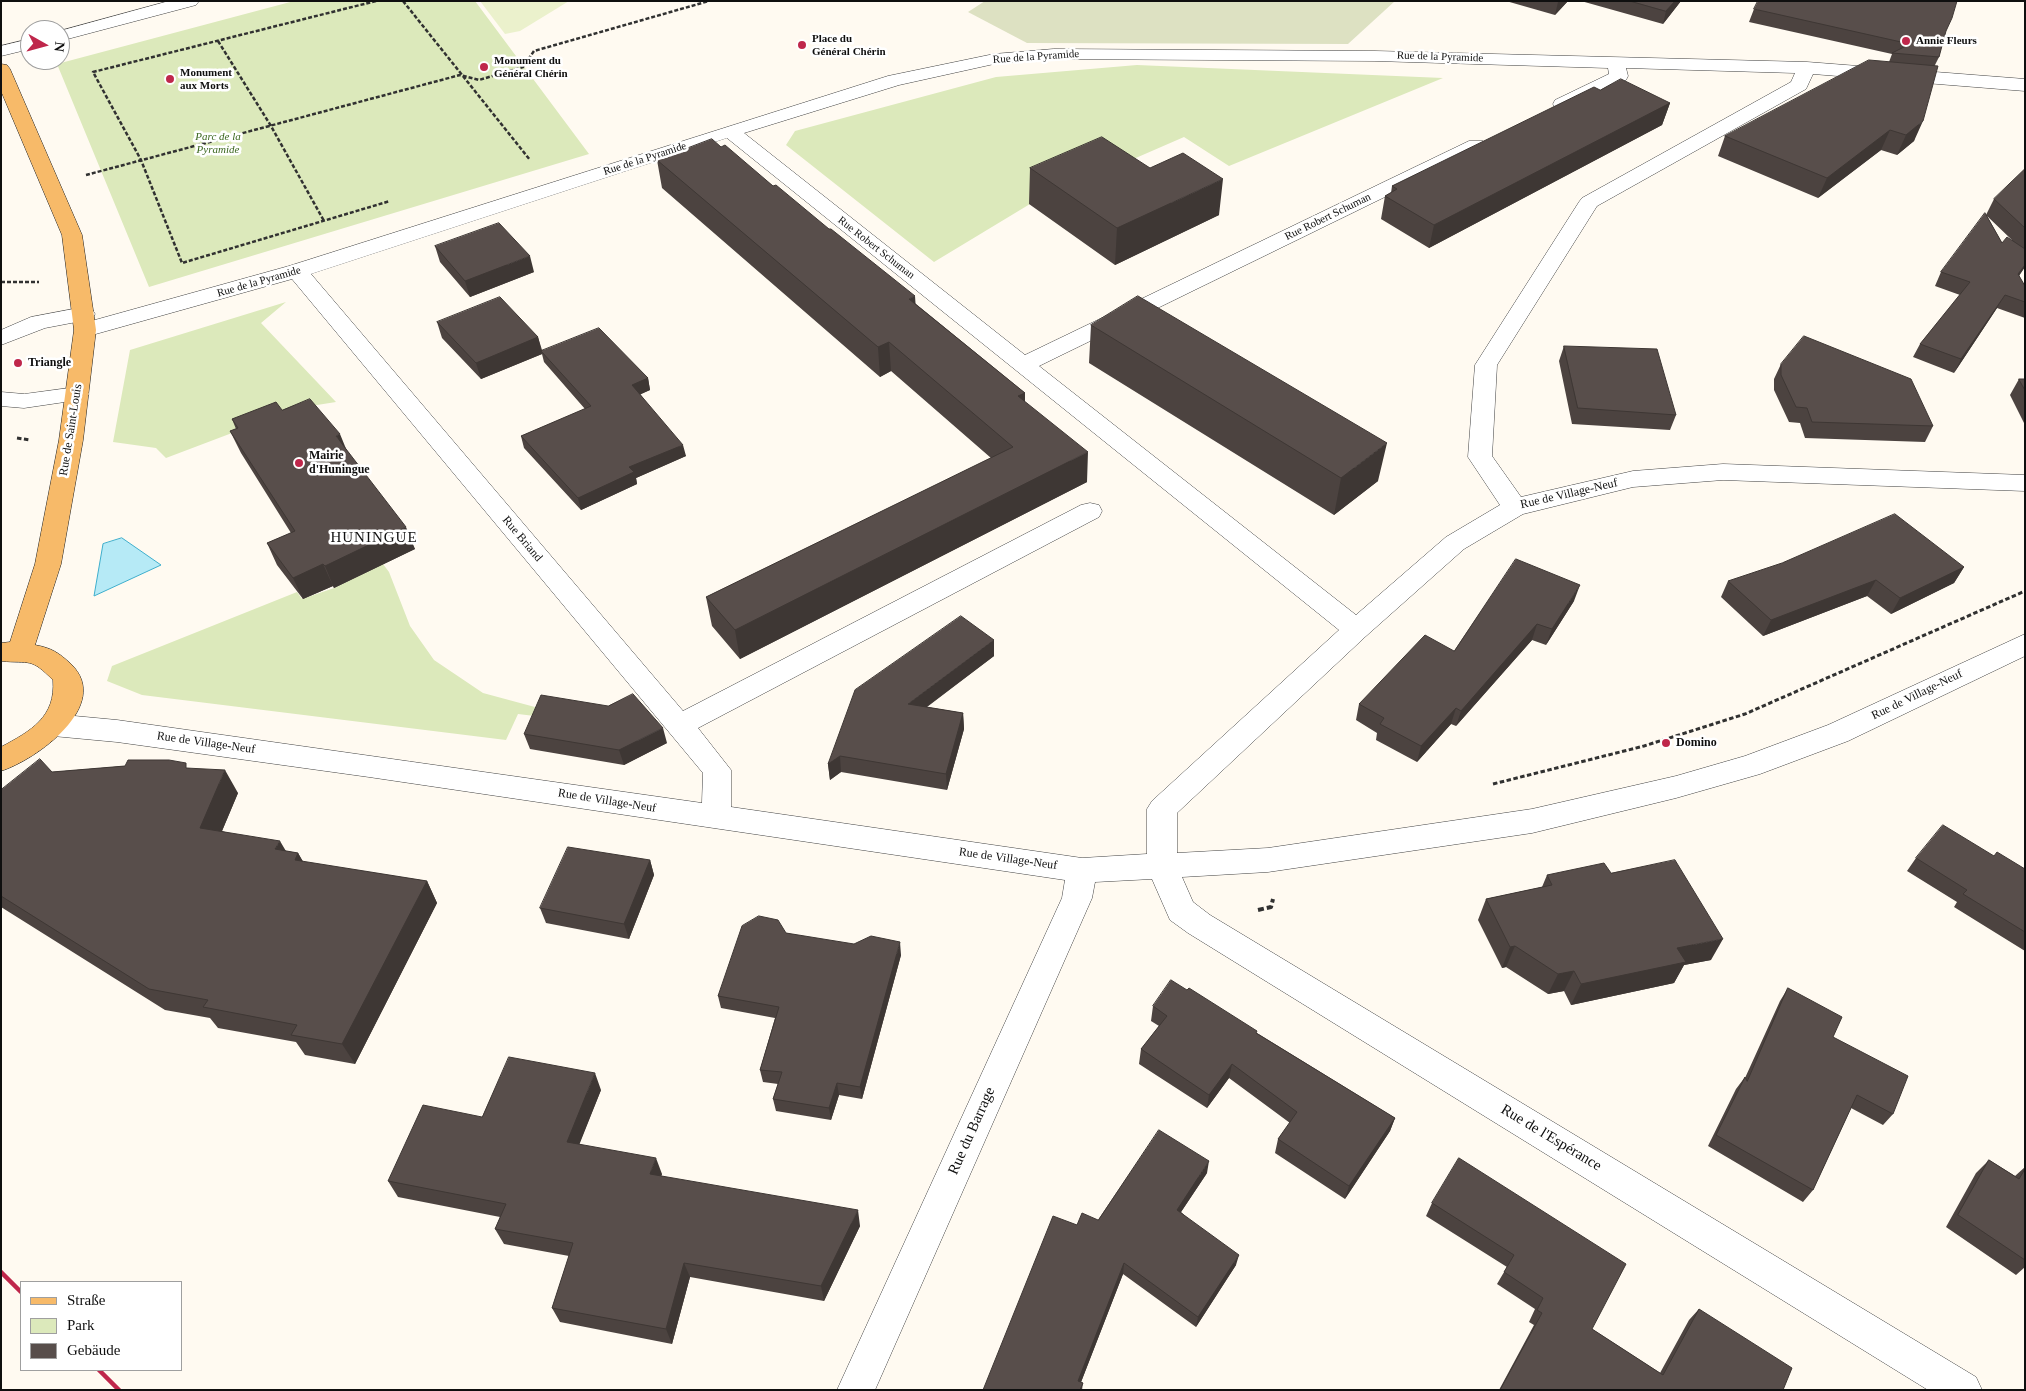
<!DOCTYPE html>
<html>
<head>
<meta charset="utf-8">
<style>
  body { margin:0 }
  #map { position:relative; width:2026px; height:1391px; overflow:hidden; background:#fffaf1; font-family:Georgia,serif }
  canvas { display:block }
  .frame { position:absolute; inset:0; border:2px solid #0f0f0f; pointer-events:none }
  .legend { position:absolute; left:20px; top:1281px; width:162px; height:90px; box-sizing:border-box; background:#fff; border:1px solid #9f9f9f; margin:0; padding:6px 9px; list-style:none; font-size:15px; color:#0f0f0f }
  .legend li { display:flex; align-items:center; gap:10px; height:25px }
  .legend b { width:25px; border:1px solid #9f9f9f }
  .north { position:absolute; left:20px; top:20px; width:50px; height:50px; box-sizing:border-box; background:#fff; border:1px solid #9f9f9f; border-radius:50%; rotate:97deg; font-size:14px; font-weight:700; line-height:20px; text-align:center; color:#0f0f0f }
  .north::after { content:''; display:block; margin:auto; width:18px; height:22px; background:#bf274b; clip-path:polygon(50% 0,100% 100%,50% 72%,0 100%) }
</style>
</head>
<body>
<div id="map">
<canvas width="2026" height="1391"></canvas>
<div class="frame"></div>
<ul class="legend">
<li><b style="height:6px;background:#f7ba69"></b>Straße</li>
<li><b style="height:14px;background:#dce9bb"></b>Park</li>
<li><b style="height:14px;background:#584e4b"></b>Gebäude</li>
</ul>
<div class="north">N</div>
</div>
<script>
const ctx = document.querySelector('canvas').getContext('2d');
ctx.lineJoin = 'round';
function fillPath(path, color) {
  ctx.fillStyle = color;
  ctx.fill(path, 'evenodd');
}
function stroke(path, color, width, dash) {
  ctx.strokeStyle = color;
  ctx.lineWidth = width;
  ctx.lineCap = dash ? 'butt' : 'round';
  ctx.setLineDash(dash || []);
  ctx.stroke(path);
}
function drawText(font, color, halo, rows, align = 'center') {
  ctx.font = font + ' Georgia,serif';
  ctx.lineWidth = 5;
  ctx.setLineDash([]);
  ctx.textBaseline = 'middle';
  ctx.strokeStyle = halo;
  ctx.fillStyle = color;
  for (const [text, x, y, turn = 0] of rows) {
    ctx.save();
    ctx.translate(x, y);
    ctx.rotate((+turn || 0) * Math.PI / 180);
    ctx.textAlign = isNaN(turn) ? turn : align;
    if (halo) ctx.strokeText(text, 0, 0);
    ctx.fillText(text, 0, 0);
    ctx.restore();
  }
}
const green = new Path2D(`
  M294,1H475L589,154L149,287L57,64Z
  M1137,65L1443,78L1229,166L1184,137L1030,204L934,262L786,145L795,131L996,77Z
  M286,302L261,323L336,402L298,408L166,458L156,448L113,442L130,350Z
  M383,564L389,572L410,626L434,660L483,693L546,710L543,717L518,714L506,740L142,695L107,681L112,666L297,592L302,599L334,588Z`);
const cemetery = new Path2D(`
  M985,1H1395L1348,44L1027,43L968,12Z`);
const pitch = new Path2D(`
  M480,1H569L520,31L505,34Z`);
const water = new Path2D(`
  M122,538L161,565L94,596L103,544Z`);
const pathFar2 = new Path2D(`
  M376,1L93,72L141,160L182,263L390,201
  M403,1L530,160
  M218,41L271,126L324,221
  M86,175L460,75L479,80L523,67L534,51L709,1
  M1,282H39`);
const pathFar1 = new Path2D(`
  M17,438L30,440
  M1493,784L1644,746L1745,714L2025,591`);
const path = new Path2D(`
  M1258,910L1271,907L1273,899`);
const minor = new Path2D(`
  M169,1H199L196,5L60,41V31Z
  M30,39V49L1,56V46Z
  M1054,49L1375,51L1807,62L2025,79V91L1813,74L1806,89L1597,206L1497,365L1492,456L1521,497L1633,471L1723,464L2025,475V491L1723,480L1633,487L1523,514L1464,549L1365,637L1177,813V853L1268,848L1532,809L1676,776L1745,756L1828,725L2025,634V656L1848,741L1760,774L1676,798L1532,833L1268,872L1182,877L1193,902L1210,915L1976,1377L1982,1390H1928L1188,933L1170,920L1152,879L1095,882L1092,898L875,1390H837L1062,898L1065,880L369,777L117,742L53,736L43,733L39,725L43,717L53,714L117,720L702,803L703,773L292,279L85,337L77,335L74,330L77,325L289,266L888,76L994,54ZM1054,59L1375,61L1608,68L1609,74L1555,100L1553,104L1555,108L1562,110L1626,80L1628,76L1626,68L1795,73L1791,82L1582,198L1579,202L1475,365L1468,457L1500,505L1446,537L1356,615L1039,366L1483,149L1486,145L1483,141H1469L1025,355L744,133L899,85L994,64ZM727,138L1339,630L1152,801L1147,809V854L1082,858L731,807V770L698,728L1099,517L1102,511L1099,505L1090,503L1081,505L683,711L311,274Z
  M84,307L92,309L95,314L92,319L45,328L1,345V330L31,317Z
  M77,387L85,389L89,394L85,399L24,408L1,406V392L24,394Z`);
const major = new Path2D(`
  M1,64L7,65L10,69L82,235L96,330L83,440L61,564L35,645C52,648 59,653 71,664C113,705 36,760 1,771V747C31,731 56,717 53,680C30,657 31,664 1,661V643L10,642L35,564L59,440L74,330L62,235L1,91Z`);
const rail = new Path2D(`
  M1,1272L21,1292
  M99,1370L119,1390`);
const wall = new Path2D(`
  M1506,1H1568L1555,15Z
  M1581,1H1681L1663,24Z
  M1754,9L1944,35L1939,57L1935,65L1914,141L1897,155L1881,150L1818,198L1718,156L1725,136L1889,62L1892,54L1749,22Z
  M1600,90L1670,103L1662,125L1429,248L1381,219L1385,196L1391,193L1392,186Z
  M721,147L773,186L916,304L1025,393V402L1087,482L740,659L712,626L706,597L991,458L891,371L880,377L662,188L657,160Z
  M1030,168L1219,215L1115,265L1029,204Z
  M2025,169V267L2019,276L2025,286V318L1997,308L1954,373L1913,357L1920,344L1960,295L1935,286L1941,272L1986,215L1994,199ZM1987,216L2012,240L2002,243Z
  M435,246L534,272L470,297L440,262Z
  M437,322L538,337L542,350L648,378L650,390L640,394L686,456L636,478L637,484L581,510L524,448L521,436L585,409L544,362L542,354L481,379L442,338Z
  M1091,325L1378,481L1334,515L1089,363Z
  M1564,346L1676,415L1670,430L1572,424L1559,361Z
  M1781,364L1933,426L1925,442L1805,438L1800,423L1789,422L1774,390V379Z
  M2019,379H2025V425L2010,395Z
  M282,410L346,449L415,549L334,588L333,586L303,599L277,565L267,543L291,533L241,453L230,431L236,429L232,419Z
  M1964,567L1954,583L1891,614L1867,596L1763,636L1721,597L1728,581Z
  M1574,601L1546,645L1532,640L1456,726L1451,724L1417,762L1376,740L1377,733L1356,720L1359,704L1454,651Z
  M994,640V656L927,707L963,713L964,729L947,790L841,772L830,780L828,764Z
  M524,734L667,743L624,765L530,749Z
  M125,766L189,768L238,793L222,831L286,851L298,853L303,862L427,881L437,903L355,1064L305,1055L296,1042L218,1028L210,1018L165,1010L1,907V790L52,772Z
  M1994,856L2025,869V951L1954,907L1957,902L1907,871L1916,858Z
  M650,860L654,875L629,939L546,923L540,908Z
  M1611,873L1711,960L1684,965L1674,983L1571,1005L1564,991L1548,994L1506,967L1502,968L1478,920L1486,899L1542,887L1547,875Z
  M786,933L901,955L862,1099L839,1095L831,1120L776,1111L773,1099L778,1084L763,1082L760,1070L775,1018L721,1008L718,996Z
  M1788,988L1833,1037L1893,1114L1883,1125L1851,1108L1813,1190L1803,1202L1708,1146L1736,1089L1745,1077V1078L1780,1001Z
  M1153,1006L1257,1033L1395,1118L1390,1131L1345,1199L1275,1153L1278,1139L1290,1123L1229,1078L1207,1108L1139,1064L1141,1049L1159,1026L1151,1021Z
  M601,1090L579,1144L662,1174L661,1176L860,1226L824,1301L690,1277L672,1344L560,1322L552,1308L569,1256L504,1244L495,1229L500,1217L398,1197L388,1181L482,1117Z
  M1459,1158L1592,1329L1660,1373L1689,1320L1699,1309L1783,1390H1499L1534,1325L1529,1322L1535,1309L1497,1284L1507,1267L1426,1216L1432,1203Z
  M1989,1160L2015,1176L2025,1167V1267L2016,1275L1946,1227L1976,1173Z
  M1207,1173L1181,1212L1236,1265L1196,1327L1123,1274L1081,1382L1083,1383L1082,1390H983L1077,1225L1098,1220Z`);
const shadedWall = new Path2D(`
  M1559,1H1568L1555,15L1558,2Z
  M1675,1H1681L1663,24L1666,11Z
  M1670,103L1662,125L1429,248L1434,225Z
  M1923,121L1914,141L1897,155L1906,135Z
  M1890,130L1881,150L1818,198L1827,178Z
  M1223,179L1219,215L1115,265L1117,228Z
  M530,256L534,272L470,297L465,281Z
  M2025,265L2024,268L2011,287L2018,274Z
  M2005,295L1997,308L1954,373L1961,359Z
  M915,296L917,325L909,299Z
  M538,337L542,353L541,351L542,354L481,379L476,363Z
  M889,342L891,371L880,377L878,347Z
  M648,378L650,390L635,397L632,385Z
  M1025,393V422L1018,396Z
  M340,434L349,456L336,436Z
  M1387,443L1378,481L1334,515L1341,478Z
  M683,445L686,456L636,478L637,484L581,510L578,498L629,467Z
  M1088,452L1087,482L740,659L735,630Z
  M406,527L415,549L334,588L325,566Z
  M323,564L333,586L303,599L293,578Z
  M1964,567L1954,583L1891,614L1900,598Z
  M1876,580L1867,596L1763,636L1771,620Z
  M1580,585L1574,601L1546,645L1552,629Z
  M1537,624L1532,640L1456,726L1461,711Z
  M994,640V656L909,720L908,704Z
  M1456,708L1451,724L1417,762L1421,746Z
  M963,713L964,729L947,790L946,774Z
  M663,728L667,743L624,765L619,750Z
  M840,756L841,772L830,780L828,764Z
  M225,770L238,793L214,850L200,828Z
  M280,841L293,863L275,849Z
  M298,853L311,875L295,860Z
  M650,860L654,875L629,939L624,924Z
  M427,881L437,903L355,1064L342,1044Z
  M1723,939L1711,960L1684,965L1674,983L1571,1005L1581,984L1677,948Z
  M900,942L901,955L862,1099L860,1087Z
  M1515,946L1506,967L1502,968L1510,947Z
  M1574,971L1564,991L1548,994L1558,974Z
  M1232,1064L1229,1078L1207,1108L1209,1095Z
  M595,1073L601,1090L574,1158L567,1142Z
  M837,1083L839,1095L831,1120L829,1108Z
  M1395,1118L1390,1131L1345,1199L1349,1186Z
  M656,1158L662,1174L656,1190L650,1174Z
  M1209,1161L1207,1173L1175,1221L1177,1210Z
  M858,1210L860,1226L824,1301L821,1286Z
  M1239,1255L1236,1265L1196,1327L1198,1317Z
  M684,1263L690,1277L672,1344L666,1329Z
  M1124,1263L1123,1274L1078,1390V1381Z`);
const building = new Path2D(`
  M1630,1H1675L1666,11Z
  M1758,1H1957L1952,18L1946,31L1939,57L1892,53L1910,44L1754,9Z
  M1869,60L1938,66L1923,121L1906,135L1890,130L1827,178L1725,136Z
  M1621,79L1670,103L1434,225L1385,196L1397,189L1392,186L1594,87L1600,90Z
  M1102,137L1150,168L1183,153L1223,179L1117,228L1030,168Z
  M712,139L721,147L725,145L773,186L776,185L829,229H831L915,296L909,299L1025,393L1018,396L1088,452L735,630L706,597L1013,447L889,342L878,347L657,160Z
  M2025,169V228L1994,199Z
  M1985,213L2002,243L2007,237L2025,249V265L2018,274L2025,286V302L2005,295L1961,359L1920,344L1970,282L1941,272Z
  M499,223L530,256L465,281L435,246Z
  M1138,296L1387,443L1341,478L1091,325Z
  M500,297L538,337L476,363L437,322Z
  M599,328L648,378L632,385L683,445L629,467L634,472L578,498L521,436L591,406L541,351Z
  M1804,336L1911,379L1933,426L1812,422L1807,408L1796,407L1781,375V364Z
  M1564,346L1657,349L1676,415L1578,408Z
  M2019,379H2025V390Z
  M310,399L340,434L336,436L406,527L325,566L323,564L293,578L267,543L295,531L230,431L238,428L232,419L276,402L282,410Z
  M1895,514L1964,567L1900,598L1876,580L1771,620L1728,581L1782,563Z
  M1516,559L1580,585L1552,629L1537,624L1461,711L1456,708L1421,746L1380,724L1384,718L1359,704L1425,635L1454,651Z
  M961,616L994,640L908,704L963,713L946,774L840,756L828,764L855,690Z
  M633,694L663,728L619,750L524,734L541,695L608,706Z
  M40,759L52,772L125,766L128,760H169L186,763V768L225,770L200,828L280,841L275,849L298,853L295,860L427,881L342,1044L291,1035L297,1025L203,1007L208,1000L149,989L1,896V790Z
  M1943,825L1994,856L1997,852L2025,869V932L1963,894L1967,890L1916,858Z
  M568,847L650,860L624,924L540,908Z
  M1675,860L1723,939L1677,948L1686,962L1581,984L1574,971L1558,974L1515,946L1510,947L1486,899L1552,885L1547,875L1604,863L1611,873Z
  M759,916L778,920L786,933L854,944L871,936L900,942L860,1087L837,1083L829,1108L773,1099L782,1072L760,1070L779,1007L718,996L742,926Z
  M1171,980L1187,990L1189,988L1257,1031L1256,1033L1395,1118L1349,1186L1278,1139L1297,1112L1232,1064L1209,1095L1141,1049L1167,1016L1153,1006Z
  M1788,988L1842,1017L1833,1037L1908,1076L1893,1114L1857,1095L1813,1190L1716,1135L1745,1077L1747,1081Z
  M509,1057L595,1073L567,1142L656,1158L650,1174L858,1210L821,1286L684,1263L666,1329L552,1308L573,1243L495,1229L506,1204L388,1181L423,1105L482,1117Z
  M1159,1130L1209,1161L1177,1210L1239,1255L1198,1317L1124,1263L1078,1381L1083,1383L1080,1390H983L1053,1216L1077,1225L1082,1213L1098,1220Z
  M1459,1158L1626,1264L1592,1329L1663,1375L1699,1309L1792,1368L1783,1390H1500L1542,1313L1537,1310L1543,1298L1504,1272L1514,1255L1432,1203Z
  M1989,1160L2019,1179L2025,1169V1260L1958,1215Z`);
const markers = [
  [1906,41,5,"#bf274b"],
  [802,45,5,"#bf274b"],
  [484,67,5,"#bf274b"],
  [170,79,5,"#bf274b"],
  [18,363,5,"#bf274b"],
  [299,463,5,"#bf274b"],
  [1666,743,5,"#bf274b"]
];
const farPoinames = [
  ["Place du",812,39],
  ["Général Chérin",812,52],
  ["Annie Fleurs",1916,41],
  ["Monument du",494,61],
  ["Général Chérin",494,74],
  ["Monument",180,73],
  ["aux Morts",180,86]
];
const farStreetnames = [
  ["Rue de la Pyramide",1036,57,-4],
  ["Rue de la Pyramide",1440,57,2],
  ["Rue de la Pyramide",645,159,-18],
  ["Rue Robert Schuman",1328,217,-26],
  ["Rue Robert Schuman",876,248,38],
  ["Rue de la Pyramide",259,282,-16]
];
const farParknames = [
  ["Parc de la",218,137],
  ["Pyramide",218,150]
];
const poiNames = [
  ["Triangle",28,363],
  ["Mairie",309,456],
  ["d'Huningue",309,470],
  ["Domino",1676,743]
];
const streetNames = [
  ["Rue de Saint-Louis",71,430,-81],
  ["Rue de Village-Neuf",1569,494,-13],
  ["Rue Briand",522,539,50],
  ["Rue de Village-Neuf",1917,695,-26],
  ["Rue de Village-Neuf",206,743,8],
  ["Rue de Village-Neuf",607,801,9],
  ["Rue de Village-Neuf",1008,859,8]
];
const quarterNames = [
  ["HUNINGUE",374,538]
];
const nearStreetnames = [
  ["Rue du Barrage",972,1131,-66],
  ["Rue de l'Espérance",1551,1138,31]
];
fillPath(green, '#dce9bb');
fillPath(cemetery, '#dde1c2');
fillPath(pitch, '#ebf1cc');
fillPath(water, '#b6eaf6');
stroke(water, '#3eaecc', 1);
stroke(minor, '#424242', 1);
stroke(major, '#202020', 1);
stroke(pathFar2, '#313131', 2.5, [4, 2]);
stroke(pathFar1, '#313131', 3, [4.5, 2.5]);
stroke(path, '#313131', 4, [6, 3]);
fillPath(minor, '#fff');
fillPath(major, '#f7ba69');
stroke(rail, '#bf274b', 4.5);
fillPath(wall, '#4c4340');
fillPath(shadedWall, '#3e3734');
fillPath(building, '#584e4b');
stroke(building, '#3e3734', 1);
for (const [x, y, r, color] of markers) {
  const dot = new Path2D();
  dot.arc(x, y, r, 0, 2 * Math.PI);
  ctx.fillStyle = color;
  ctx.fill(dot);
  stroke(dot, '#fff', 2);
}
drawText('bold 11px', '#0f0f0f', '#fff', farPoinames, 'left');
drawText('11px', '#0f0f0f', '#fff', farStreetnames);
drawText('italic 11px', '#3b671f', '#fff', farParknames);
drawText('bold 12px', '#0f0f0f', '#fff', poiNames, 'left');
drawText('12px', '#0f0f0f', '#fff', streetNames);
ctx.letterSpacing = '1px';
drawText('15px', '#0f0f0f', '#fff', quarterNames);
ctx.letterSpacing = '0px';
drawText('15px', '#0f0f0f', '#fff', nearStreetnames);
</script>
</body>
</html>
